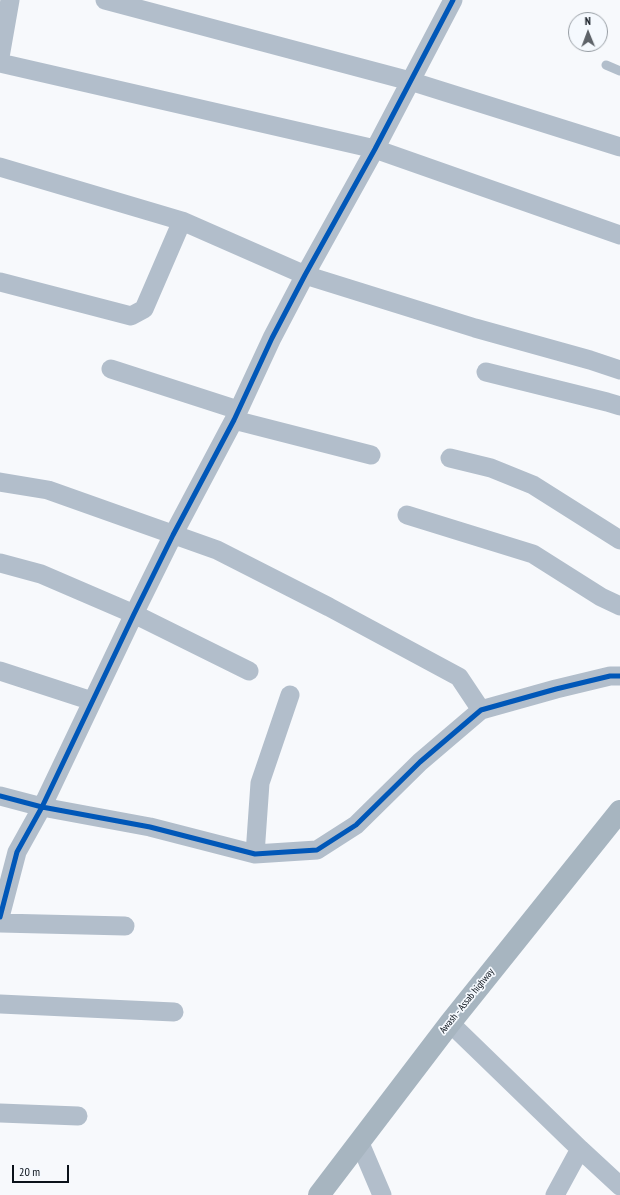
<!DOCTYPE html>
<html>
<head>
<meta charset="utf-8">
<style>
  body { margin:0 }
  #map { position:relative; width:620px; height:1195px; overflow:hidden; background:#f7f9fc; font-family:"PT Sans Narrow",sans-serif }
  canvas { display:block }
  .north { position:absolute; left:568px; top:12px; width:40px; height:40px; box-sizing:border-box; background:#f5f9fe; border:1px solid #979da3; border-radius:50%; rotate:359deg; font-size:11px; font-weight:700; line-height:16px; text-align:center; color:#0b121a }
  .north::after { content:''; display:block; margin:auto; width:14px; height:18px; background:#5e6369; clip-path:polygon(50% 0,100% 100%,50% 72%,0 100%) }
  .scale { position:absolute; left:12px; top:1165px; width:57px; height:18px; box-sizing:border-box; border:2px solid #0b121a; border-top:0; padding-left:5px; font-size:12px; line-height:14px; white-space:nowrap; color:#0b121a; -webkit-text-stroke:3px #f5f9fe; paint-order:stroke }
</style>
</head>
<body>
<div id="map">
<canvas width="620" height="1195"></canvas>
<div class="north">N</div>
<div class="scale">20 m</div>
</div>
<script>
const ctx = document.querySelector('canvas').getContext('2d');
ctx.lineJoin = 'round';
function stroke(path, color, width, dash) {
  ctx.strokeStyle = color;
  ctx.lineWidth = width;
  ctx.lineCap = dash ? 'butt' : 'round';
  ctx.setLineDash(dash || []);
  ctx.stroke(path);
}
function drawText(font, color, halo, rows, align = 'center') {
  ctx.font = font + ' "PT Sans Narrow",sans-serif';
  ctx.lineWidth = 3.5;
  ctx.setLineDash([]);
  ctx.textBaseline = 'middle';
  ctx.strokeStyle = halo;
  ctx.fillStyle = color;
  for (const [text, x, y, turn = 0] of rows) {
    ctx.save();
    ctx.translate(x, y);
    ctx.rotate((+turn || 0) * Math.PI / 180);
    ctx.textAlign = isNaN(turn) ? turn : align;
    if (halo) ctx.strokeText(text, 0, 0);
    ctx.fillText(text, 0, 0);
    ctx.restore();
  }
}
const service = new Path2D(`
  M606,65L620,71`);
const minor = new Path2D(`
  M105,0L410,81L620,147
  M0,57L10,0
  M0,63L375,149L620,235
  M0,167L182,221L305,275L475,328L590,360L620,370
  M0,282L131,316L144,309L182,221
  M111,369L238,410
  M486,372L607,402L620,406
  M234,420L371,455
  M450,458L491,468L533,485L620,540
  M0,482L48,490L217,550L329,607L459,677L481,710
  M407,515L533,554L601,597L620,606
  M0,563L41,574L134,614L249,671
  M0,671L92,701
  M0,796L42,807L150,827L255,854L317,850L356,825L420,762L481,710L556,689L610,676H620
  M255,854L260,783L290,695
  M0,917L17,852L42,807L134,614L173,535L234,420L272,338L305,275L375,149L453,0
  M0,923L125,926
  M0,1004L174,1012
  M450,1023L580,1149L620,1186
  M0,1113L78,1116
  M359,1141L382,1195
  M555,1195L580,1149`);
const primary = new Path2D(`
  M319,1195L450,1023L620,811`);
const cycleway = new Path2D(`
  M0,796L42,807L150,827L255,854L317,850L356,825L420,762L481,710L556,689L610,676H620
  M0,917L17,852L42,807L134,614L173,535L234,420L272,338L305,275L375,149L453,0`);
const streetNames = [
  ["Awash - Assab highway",467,1001,-51]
];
stroke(service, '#b2becb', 9);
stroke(minor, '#b2becb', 19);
stroke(primary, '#a7b5c0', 22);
stroke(cycleway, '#0057b8', 5);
drawText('10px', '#0b121a', '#f5f9fe', streetNames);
</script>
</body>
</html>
